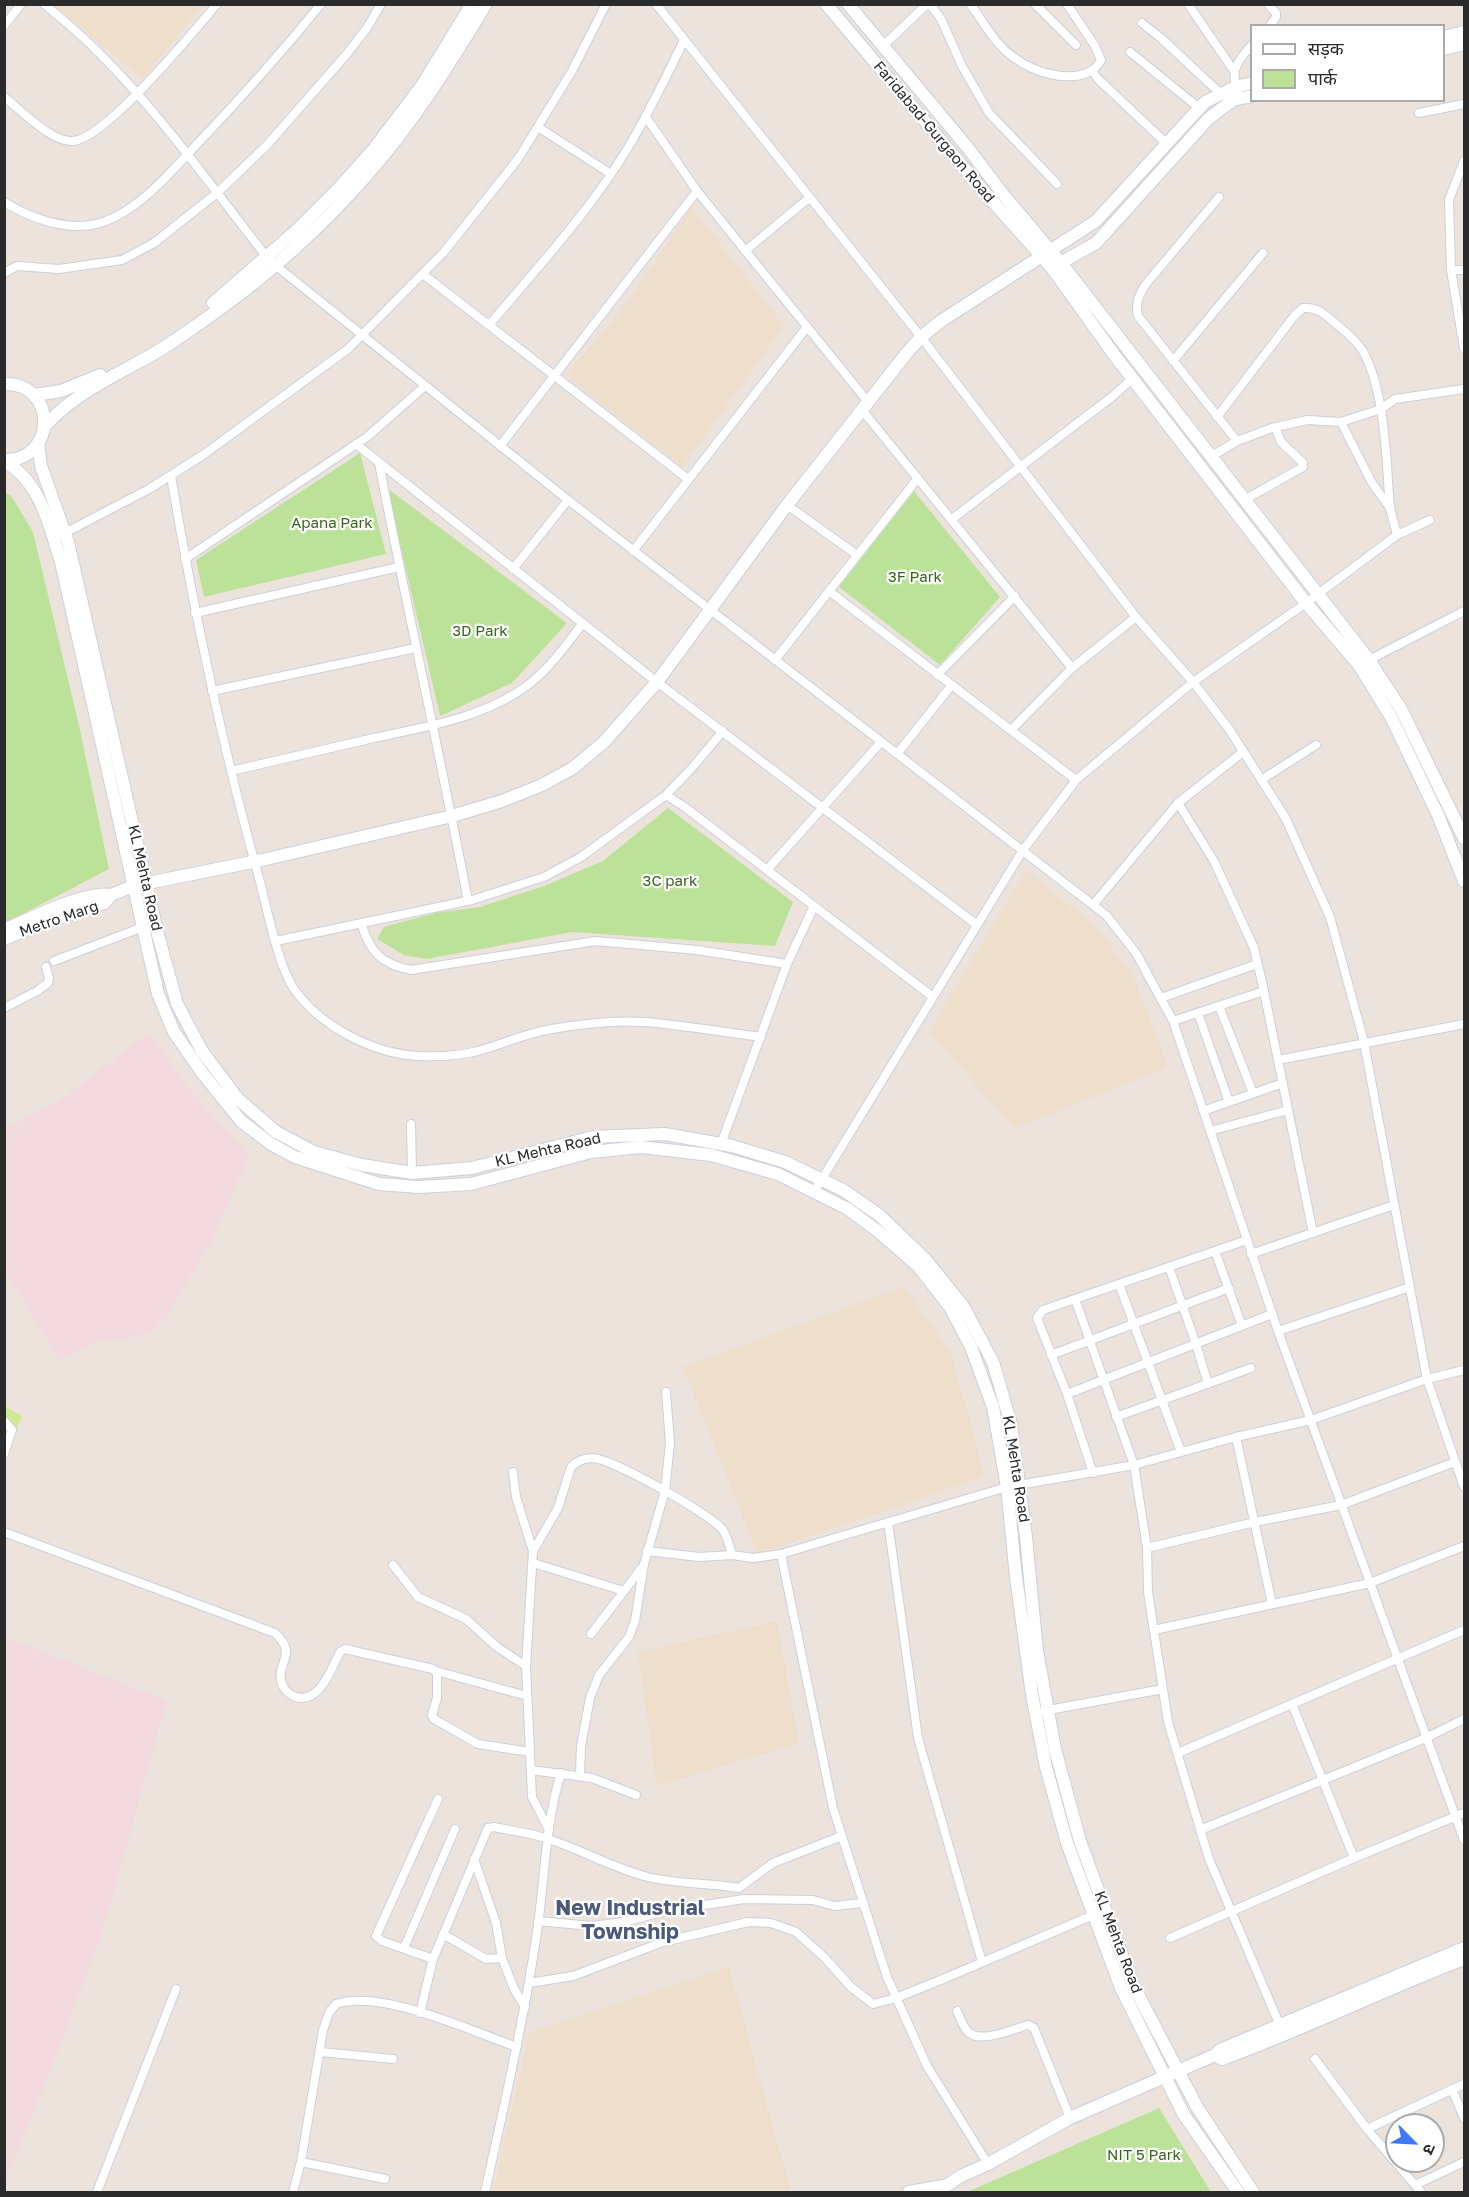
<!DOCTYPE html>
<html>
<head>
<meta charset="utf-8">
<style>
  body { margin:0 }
  #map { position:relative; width:1469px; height:2197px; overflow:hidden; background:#ece3dd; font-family:"Golos Text","Noto Sans Devanagari",sans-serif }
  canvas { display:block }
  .frame { position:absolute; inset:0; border:6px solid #2a2a2a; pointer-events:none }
  .legend { position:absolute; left:1250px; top:24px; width:195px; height:78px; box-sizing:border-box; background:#fff; border:2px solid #aaa; margin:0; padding:8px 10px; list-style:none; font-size:18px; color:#2a2a2a }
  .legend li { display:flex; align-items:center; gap:12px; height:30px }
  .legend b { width:30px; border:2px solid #aaa }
  .north { position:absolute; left:1385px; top:2113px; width:60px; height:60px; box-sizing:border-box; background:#fff; border:2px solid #aaa; border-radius:50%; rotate:114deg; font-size:16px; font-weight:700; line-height:24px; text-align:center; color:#2a2a2a }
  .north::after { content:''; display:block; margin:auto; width:21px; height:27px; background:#3e7af7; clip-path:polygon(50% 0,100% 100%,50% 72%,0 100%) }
</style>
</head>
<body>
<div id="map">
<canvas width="1469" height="2197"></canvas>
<div class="frame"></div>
<ul class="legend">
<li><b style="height:8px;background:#fff"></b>सड़क</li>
<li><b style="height:16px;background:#bce29a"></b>पार्क</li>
</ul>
<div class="north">उ</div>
</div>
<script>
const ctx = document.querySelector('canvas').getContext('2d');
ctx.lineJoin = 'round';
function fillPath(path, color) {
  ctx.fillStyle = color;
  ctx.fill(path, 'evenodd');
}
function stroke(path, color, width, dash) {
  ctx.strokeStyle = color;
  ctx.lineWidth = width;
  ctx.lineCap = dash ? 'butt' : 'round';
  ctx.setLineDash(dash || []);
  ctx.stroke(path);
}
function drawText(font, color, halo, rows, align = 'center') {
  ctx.font = font + ' "Golos Text",sans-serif';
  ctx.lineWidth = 4.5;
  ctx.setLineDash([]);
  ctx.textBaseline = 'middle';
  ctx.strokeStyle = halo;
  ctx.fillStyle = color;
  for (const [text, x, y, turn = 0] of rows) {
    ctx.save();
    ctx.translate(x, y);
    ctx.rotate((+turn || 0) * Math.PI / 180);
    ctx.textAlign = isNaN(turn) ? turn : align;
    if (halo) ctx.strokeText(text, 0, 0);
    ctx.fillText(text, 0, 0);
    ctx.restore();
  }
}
const education = new Path2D(`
  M54,5H204L142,79Z
  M691,207L784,326L682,467L566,375L629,301Z
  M1026,871L1096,927L1134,978L1168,1067L1015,1128L929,1032Z
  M904,1287L950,1351L973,1432L983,1477L758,1554L683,1367Z
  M777,1621L799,1743L657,1786L638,1652Z
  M729,1967L791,2192H493L529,2033Z`);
const medical = new Path2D(`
  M150,1032L186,1085L249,1156L213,1239L166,1318L150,1332L118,1340L95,1342L59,1360L5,1270V1129L58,1102Z
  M5,1637L167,1701L102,1934L44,2087L5,2181Z`);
const green = new Path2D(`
  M360,453L386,554L204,597L196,560Z
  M387,488L567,623L512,683L440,716Z
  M914,491L1000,597L940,665L839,587Z
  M5,492L12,497L33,532L80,730L109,869L5,923Z
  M668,808L793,902L775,946L572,932L427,959L404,955L377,939L384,927L435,913L480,907L544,886L603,861Z
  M1159,2108L1211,2192H967Z`);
const pitch = new Path2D(`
  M5,1406L22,1416L5,1461Z`);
const street = new Path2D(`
  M44,4C66,22 87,40 106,60C165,120 214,190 266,256L275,265L568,500L1093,905L1107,916L1136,953L1173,1021L1278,1331L1464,1840
  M656,4L921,337L1136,617L1193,682L1229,729L1285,817L1330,917L1364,1042L1427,1379L1464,1487
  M928,4L932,7L941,19L962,66L989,113L1057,184
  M970,4C980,17 988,31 998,43C1016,64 1046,78 1074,76C1085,75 1096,70 1101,60L1095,46L1067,4
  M1035,4L1076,45
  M1188,4L1234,71
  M1268,4L1276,13V17L1270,26
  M1142,23L1162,39L1221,94
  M4,26L21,4
  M883,46L927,4
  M1130,52L1199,108
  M1092,70L1097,78L1166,143
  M4,97C21,110 51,142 72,141C104,141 194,31 217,4
  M1240,99C1230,73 1233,65 1252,45
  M1419,113L1464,104
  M646,117L697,191L868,402
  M538,127L611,174
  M1464,161L1449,200L1451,270L1464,348
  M1219,197L1146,284C1139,295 1135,302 1138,316L1237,441
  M4,202C30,218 65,231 96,224C109,221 122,214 133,206C157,189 178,164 199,142C241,98 282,52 321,4
  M745,251L809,198
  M1451,270H1464
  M4,273L17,266L59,269L122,260L154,243L217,193L266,146L346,55L367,28L381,4
  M424,275L688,479
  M490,324C537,268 588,213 626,151C648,115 666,77 684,40
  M1173,361L1263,253
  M862,410L1072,668
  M1217,417L1295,315L1303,308C1318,307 1324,314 1335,323C1345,331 1358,342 1364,353C1386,396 1386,461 1390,508
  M1341,422L1372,483L1390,508L1397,535
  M356,444L657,682L977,925
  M500,446L697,191
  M1212,456L1237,441L1272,428L1307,420L1341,422L1381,409L1395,399L1464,389
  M379,463C407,609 440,754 468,901
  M171,476C194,613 223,749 260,882C268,912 278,965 294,989C320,1026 372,1053 417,1056C438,1057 458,1056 478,1051C503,1044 526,1033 552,1029C580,1024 616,1020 644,1022C683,1025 722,1032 761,1037
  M1246,499L1303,467V463L1281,442L1275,427
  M787,505L857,555
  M952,519L1113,396L1132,379
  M61,535L149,489L203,455L348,349L444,252L518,159L572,71L606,4
  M633,551L807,327
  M185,559L367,437L425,386
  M513,569L568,500
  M829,591L1076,780
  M195,613L399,567
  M775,660L918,478
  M1365,662L1464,611
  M937,675L1015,596
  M212,691L416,648
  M1011,730L1072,668L1136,617
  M897,754L951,686
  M231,771C279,760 327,749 374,738C425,727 482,718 525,687C549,670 565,646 583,623
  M1261,780L1316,745
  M666,795L686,808L933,997
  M1178,803L1214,861L1254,948L1264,991L1313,1233
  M767,870L881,742
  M1093,905L1178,803L1243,752
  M361,923C370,952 381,964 411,970L596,941L697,950L787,964
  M276,941L472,900L544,877L581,857L666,795L691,769L723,731
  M54,961L143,927
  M1161,998L1257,964
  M1219,1006L1253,1093
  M4,1008L37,991L48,983L49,978L46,967
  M1198,1013L1229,1102
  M1173,1021L1264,991
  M1278,1060L1464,1024
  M1203,1111L1283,1083
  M411,1124L412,1173
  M1210,1131L1288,1110
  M721,1144L787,964L814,906
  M814,1192L1023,850L1076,780L1193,682L1306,603L1397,535L1430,520
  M1215,1251L1242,1326
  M1251,1254L1394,1205
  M1169,1267L1196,1344L1208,1384
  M1119,1284L1181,1452
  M1075,1299L1134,1465L1147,1548L1148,1592L1168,1722L1209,1859L1281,2028
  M1278,1331L1410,1287
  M1051,1355L1229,1288
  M1067,1394L1272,1314
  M1116,1417L1251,1368
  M4,1421L12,1430L4,1454
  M1236,1437L1272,1604
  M513,1472L516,1497L533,1551L526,1666L532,1797L549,1830
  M1093,1473L1067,1394L1037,1318L1043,1310L1247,1240
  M888,1522L918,1738L982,1962
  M4,1532L275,1633C298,1654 277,1662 281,1681C283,1688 287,1693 293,1696C319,1707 331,1669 340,1652L345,1649L433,1669L437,1673V1698L432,1715L434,1719L478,1744L530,1752
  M1147,1548L1255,1522L1341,1505L1455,1462
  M533,1551L558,1508L571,1467C577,1461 584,1458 592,1458C612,1458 708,1513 722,1529C727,1535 730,1547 732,1555L753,1558L781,1554
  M647,1551L699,1557L732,1555
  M533,1563L624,1591
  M393,1565L418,1597L466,1619L497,1647L526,1666
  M1154,1630L1370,1583L1464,1546
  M591,1634L644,1565
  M436,1671L527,1696
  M1292,1704L1354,1858
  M1043,1711L1163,1689
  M1178,1753L1464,1630
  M531,1770L592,1778L636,1795
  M580,1776L581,1746L590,1698L599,1675L629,1637L635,1621L644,1564L665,1491L670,1443L666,1392
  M1200,1830L1426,1738L1464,1719
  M474,1859L496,1923L502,1958L514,1989L525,2007
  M538,1921L592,1926L623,1922L666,1911L744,1899L813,1900L834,1906L863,1903
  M443,1934L486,1959L502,1958
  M1170,1938L1354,1858L1464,1813
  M404,1948L455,1829
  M433,1959L382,1941L376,1936L438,1799
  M529,1983L573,1976L663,1942L748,1922L771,1923L796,1932L824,1957L851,1987L873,2004L896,1998L943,1979L1098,1913
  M957,2011C960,2017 963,2027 968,2032C981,2044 1013,2029 1028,2025L1034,2028L1070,2118
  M420,2013L433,1959L488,1828L494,1827C512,1831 531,1833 548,1839C582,1850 613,1868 648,1877C677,1884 709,1883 739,1888L773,1863L842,1836
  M321,2052L393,2059
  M1315,2059L1367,2129L1421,2192
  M1452,2089L1464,2118
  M1367,2129L1464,2084
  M301,2162L385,2179
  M988,2164L927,2066L887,1977L833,1808L781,1554L1007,1487L1134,1465L1236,1437L1311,1420L1427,1379L1464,1370
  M1415,2185L1464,2162
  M97,2192L176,1989
  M293,2192L301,2162L323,2030L329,2013L336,2004C382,1989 471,2031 517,2047
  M485,2192C504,2106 524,2020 537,1932C545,1879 545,1824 561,1773`);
const secondary = new Path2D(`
  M826,4L987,195L1052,268L1115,356L1200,466L1306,603L1359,665L1391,717L1438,815L1464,881
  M848,4L968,148L1002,193L1061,263L1369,660L1401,709L1464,838
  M1444,37L1464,32
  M1444,49L1464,44
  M1055,266L1096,243L1208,119L1233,100L1252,96
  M213,303L296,231L340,187L373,150L423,84L472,4
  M4,384C57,382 58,461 4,460
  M34,395L61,391L100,375
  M44,427C74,393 115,376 153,354C174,342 194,327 214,313C269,274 321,227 366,176C412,124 450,64 486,4
  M38,444L41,466L68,542L158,935L177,1004L202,1051L238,1099L276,1132L314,1152L362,1165L412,1173L472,1168L593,1137L665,1134L732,1146L785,1162L843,1190L879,1215L925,1259L963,1306L993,1362L1011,1424L1026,1537L1037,1651L1055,1749L1080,1841L1133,1985L1197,2107L1253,2192
  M4,461C41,482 49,525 61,562L158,994L174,1032L203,1074L241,1121L271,1144L295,1157L379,1184L419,1187L471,1184L591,1152L641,1147L711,1155L778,1174L848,1209L879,1232L918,1266L950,1307L971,1347L993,1407L1007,1487L1016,1577L1032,1695L1046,1767L1067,1843L1121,1988L1184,2115L1238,2192
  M8,928C32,918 87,890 111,895
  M4,939L38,925L104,903L111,895L133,886L262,860L452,816L502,801L542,785L573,768L604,742L657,682L787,505L906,354L921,337L941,321L1096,221L1205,102L1235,87L1252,83
  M1215,2055L1222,2059C1304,2029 1383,1990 1464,1959
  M909,2192L943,2186
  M937,2192L961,2176L988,2164L1070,2118L1192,2065L1215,2055L1220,2050L1464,1948`);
const streetNames = [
  ["Faridabad-Gurgaon Road",934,132,50],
  ["KL Mehta Road",145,878,77],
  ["Metro Marg",59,919,-19],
  ["KL Mehta Road",548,1150,-13],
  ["KL Mehta Road",1016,1469,81],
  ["KL Mehta Road",1118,1942,69]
];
const parkNames = [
  ["Apana Park",332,523],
  ["3F Park",915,577],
  ["3D Park",480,631],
  ["3C park",670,881],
  ["NIT 5 Park",1144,2155]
];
const districtNames = [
  ["New Industrial",630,1908],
  ["Township",630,1932]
];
fillPath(education, '#eedecc');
fillPath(medical, '#f3dadf');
fillPath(green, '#bce29a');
fillPath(pitch, '#d1e995');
stroke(street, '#cbd0dc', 10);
stroke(secondary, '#cbd0dc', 14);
stroke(street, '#fff', 8);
stroke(secondary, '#fff', 12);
drawText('15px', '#2a2a2a', '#fff', streetNames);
drawText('15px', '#35671b', '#fff', parkNames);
drawText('bold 21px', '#4b5a7b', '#fff', districtNames);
</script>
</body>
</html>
